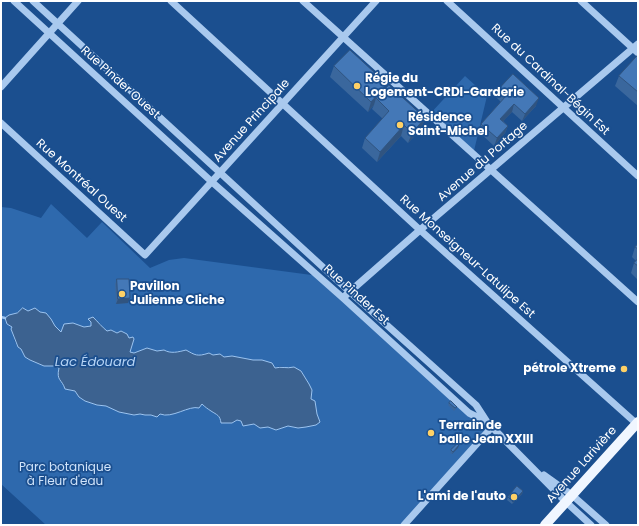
<!DOCTYPE html>
<html>
<head>
<meta charset="utf-8">
<style>
  body { margin:0 }
  #map { position:relative; width:639px; height:526px; overflow:hidden; background:#1b4f8f; font-family:Poppins,sans-serif }
  canvas { display:block }
  .frame { position:absolute; inset:0; border:2px solid #fff; pointer-events:none }
</style>
</head>
<body>
<div id="map">
<canvas width="639" height="526"></canvas>
<div class="frame"></div>
</div>
<script>
const ctx = document.querySelector('canvas').getContext('2d');
ctx.lineJoin = 'round';
function fillPath(path, color) {
  ctx.fillStyle = color;
  ctx.fill(path, 'evenodd');
}
function stroke(path, color, width, dash) {
  ctx.strokeStyle = color;
  ctx.lineWidth = width;
  ctx.lineCap = dash ? 'butt' : 'round';
  ctx.setLineDash(dash || []);
  ctx.stroke(path);
}
function drawText(font, color, halo, rows, align = 'center') {
  ctx.font = font + ' Poppins,sans-serif';
  ctx.lineWidth = 3.5;
  ctx.setLineDash([]);
  ctx.textBaseline = 'middle';
  ctx.strokeStyle = halo;
  ctx.fillStyle = color;
  for (const [text, x, y, turn = 0] of rows) {
    ctx.save();
    ctx.translate(x, y);
    ctx.rotate((+turn || 0) * Math.PI / 180);
    ctx.textAlign = isNaN(turn) ? turn : align;
    if (halo) ctx.strokeText(text, 0, 0);
    ctx.fillText(text, 0, 0);
    ctx.restore();
  }
}
const green = new Path2D(`
  M465,76L487,96L473,155L429,115Z
  M51,204L87,238L102,222L150,268L169,260L184,258L319,276L469,413L492,427L404,525H46L1,484V207L11,208L41,218ZM23,308L28,311L51,319L55,326L62,333L73,323L84,327L91,326V322H99L103,328L107,331L111,330L117,333L122,331L127,334L129,338L134,339L129,352L134,353L147,348L157,351L164,350C171,354 178,352 185,350C195,355 197,357 209,353L213,355L220,354L224,357L232,356L253,360H262L275,368L280,366L301,371L309,384L310,399L315,401L317,414L316,425L297,428L288,426L276,430L268,427L260,428L254,424L237,420L232,423H221C220,415 217,415 211,411C208,409 205,407 202,404C188,408 175,416 160,414L157,417L151,415H145L140,414L134,415L120,412L106,406L97,405L85,401L79,397L75,391L58,373L59,368L55,366H44L30,360L25,357L21,349L18,347L15,342L12,332V327L7,324L5,319L9,315L17,313Z`);
const water = new Path2D(`
  M23,308L28,311L35,308L40,312L46,313L51,319L55,326L61,332L64,324L73,323L84,327L91,326V322L88,319L93,317C98,322 102,327 107,331L111,330L117,333L121,331L127,334L129,338L133,337L134,339L130,352L134,353L147,348L157,351L164,350C171,354 178,352 186,350C195,355 197,357 209,353L213,355L220,354L224,357L232,356L253,360H262L272,363L275,368C282,366 286,369 294,367L301,371L309,384L312,390L311,399L315,401L317,414L320,422L316,425L306,427L298,428L288,426L276,430L268,427L260,428L254,424L243,426L241,421L237,420L232,423H221C220,415 217,415 211,411C208,409 205,407 202,404L199,408C189,405 172,419 160,414L157,417L151,415H145L140,414L134,415L119,412L106,406L97,405L85,401L79,397L75,391L65,389C62,379 56,381 59,368L55,366H44L30,360L25,357L21,349L18,347L11,329L12,327L7,324L5,318L9,315L17,313Z`);
const stream = new Path2D(`
  M1,317L5,318`);
const minor = new Path2D(`
  M14,1L212,182L343,298L469,413L487,422
  M33,1L350,292L476,405L487,422L566,502L591,525
  M171,1L420,230L638,425
  M303,1L638,302
  M447,1L638,176
  M581,1L638,53
  M1,87L78,1
  M1,123L145,255L376,1
  M346,295L420,230L638,44
  M544,475L572,495L606,525
  M404,525L492,427`);
const major = new Path2D(`
  M545,525L638,422`);
const wall = new Path2D(`
  M638,55V106L615,86L619,76Z
  M334,66L387,84L385,88L425,118L421,129L408,143L401,136L377,162L362,148L365,138L383,119L372,109L374,105L368,112L330,77Z
  M499,89L536,106L522,121L512,112L503,121L508,126L505,133L494,146L479,132L481,124L501,102L496,97Z
  M638,244V280L631,273L634,263L636,261L632,257L635,247Z
  M117,279L128,303L116,304L115,284Z
  M449,403L456,409L454,411L448,405Z
  M458,448L452,454L450,453L451,450Z
  M523,491L522,494L512,504L507,500L508,497Z`);
const shadedWall = new Path2D(`
  M387,84L383,95L376,98L374,105L368,112L371,102Z
  M539,98L536,106L522,121L525,114Z
  M514,104L512,112L498,127L500,119Z
  M425,118L421,129L408,143L412,133Z
  M404,125L401,136L377,162L380,152Z
  M508,126L505,133L494,146L497,138Z
  M130,298L128,303L116,304L118,299Z
  M459,445L458,448L452,454L453,452Z
  M523,491L522,494L512,504L513,502Z`);
const building = new Path2D(`
  M350,50L387,84L371,102L334,66Z
  M638,55V92L619,76Z
  M513,74L539,98L525,114L514,104L500,119L508,126L497,138L481,124L506,96L499,89Z
  M389,85L425,118L412,133L404,125L380,152L365,138L389,111L376,98Z
  M638,244V249L635,247Z
  M638,259V266L634,263Z
  M117,279H129L130,298L118,299Z
  M451,401L457,407L455,408L449,403Z
  M457,444L459,445L453,452L451,450Z
  M517,486L523,491L513,502L508,497Z`);
const markers = [
  [357,86,4,"#ffd166"],
  [400,125,4,"#ffd166"],
  [122,294,4,"#ffd166"],
  [624,369,4,"#ffd166"],
  [431,433,4,"#ffd166"],
  [514,497,4,"#ffd166"]
];
const poiNames = [
  ["Régie du",365,79],
  ["Logement-CRDI-Garderie",365,93],
  ["Résidence",408,118],
  ["Saint-Michel",408,132],
  ["Pavillon",130,287],
  ["Julienne Cliche",130,301],
  ["pétrole Xtreme",616,369,"right"],
  ["Terrain de",439,426],
  ["balle Jean XXIII",439,440],
  ["L'ami de l'auto",506,497,"right"]
];
const streetNames = [
  ["Rue du Cardinal-Bégin Est",550,80,43],
  ["Rue Pinder Ouest",120,83,42],
  ["Avenue Principale",252,121,-48],
  ["Avenue du Portage",483,162,-41],
  ["Rue Montréal Ouest",81,181,42],
  ["Rue Monseigneur-Latulipe Est",467,257,42],
  ["Rue Pinder Est",356,295,42],
  ["Avenue Larivière",582,465,-48]
];
const parkNames = [
  ["Parc botanique",65,468],
  ["à Fleur d'eau",65,482]
];
const waterNames = [
  ["Lac Édouard",95,363]
];
fillPath(green, '#2e69ad');
fillPath(water, '#3c6290');
stroke(water, '#9cc4f0', 1);
stroke(stream, '#9cc4f0', 2.5);
stroke(minor, '#a9c9ee', 7);
stroke(major, '#f0f6ff', 10);
fillPath(wall, '#3a679d');
fillPath(shadedWall, '#305480');
fillPath(building, '#4478b7');
stroke(building, '#305480', 1);
for (const [x, y, r, color] of markers) {
  const dot = new Path2D();
  dot.arc(x, y, r, 0, 2 * Math.PI);
  ctx.fillStyle = color;
  ctx.fill(dot);
  stroke(dot, '#1b4f8f', 1.5);
}
drawText('bold 12px', '#fff', '#1b4f8f', poiNames, 'left');
drawText('12px', '#fff', '#1b4f8f', streetNames);
drawText('12px', '#cfe3fa', '#1b4f8f', parkNames);
drawText('italic 13px', '#b5d3f5', '#1b4f8f', waterNames);
</script>
</body>
</html>
